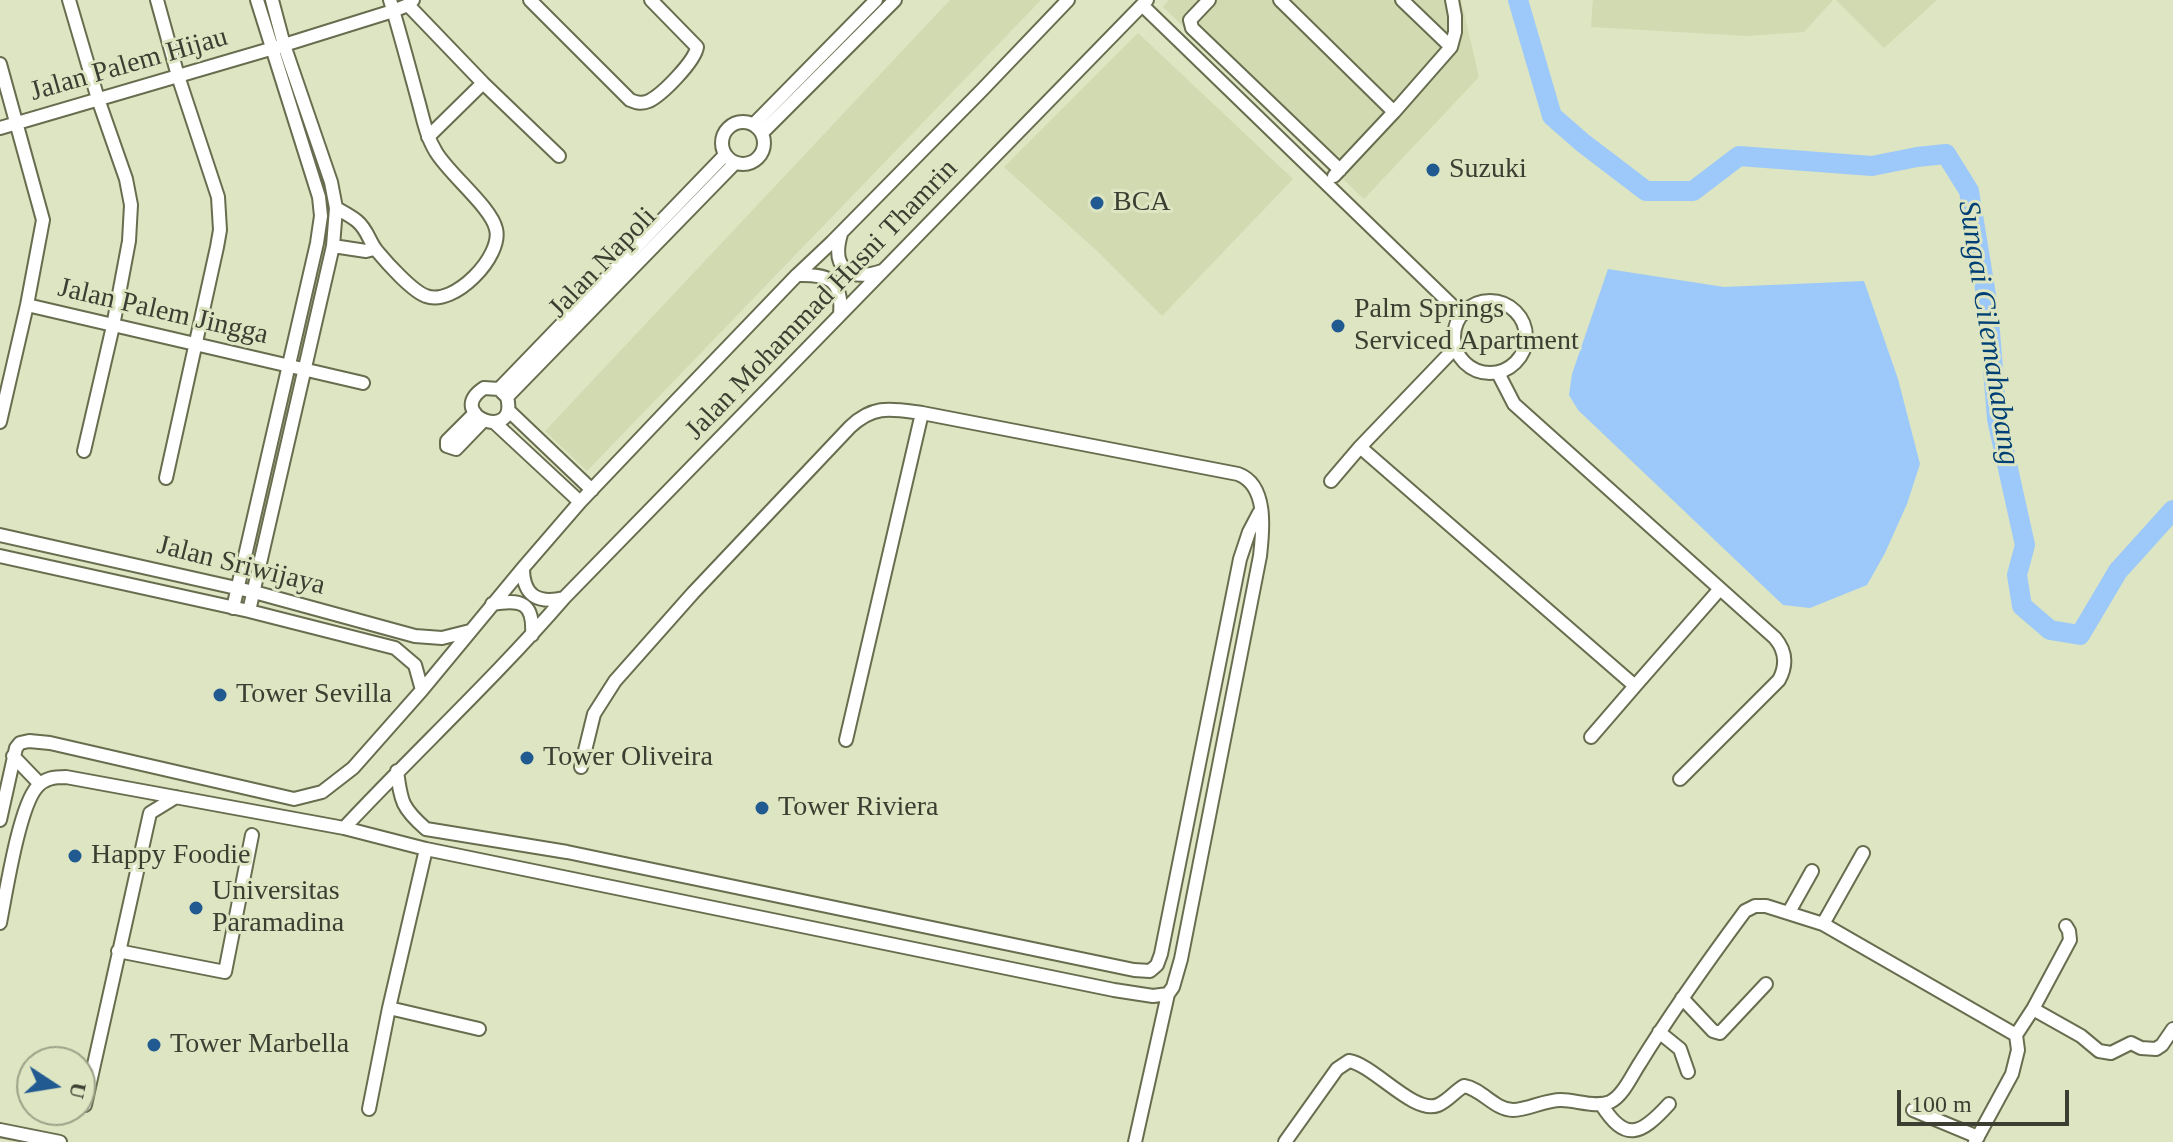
<!DOCTYPE html>
<html>
<head>
<meta charset="utf-8">
<style>
  body { margin:0 }
  #map { position:relative; width:2173px; height:1142px; overflow:hidden; background:#dde5c2; font-family:Georgia,serif }
  canvas { display:block }
  .north { position:absolute; left:16px; top:1046px; width:80px; height:80px; box-sizing:border-box; background:#dde5c2; border:2px solid #9ca288; border-radius:50%; rotate:102deg; font-size:22px; font-weight:700; line-height:32px; text-align:center; color:#3b3e31 }
  .north::after { content:''; display:block; margin:auto; width:28px; height:36px; background:#215a91; clip-path:polygon(50% 0,100% 100%,50% 72%,0 100%) }
  .scale { position:absolute; left:1897px; top:1090px; width:172px; height:36px; box-sizing:border-box; border:4px solid #3b3e31; border-top:0; padding-left:10px; font-size:24px; line-height:28px; white-space:nowrap; color:#3b3e31; -webkit-text-stroke:6px #dde5c2; paint-order:stroke }
</style>
</head>
<body>
<div id="map">
<canvas width="2173" height="1142"></canvas>
<div class="north">U</div>
<div class="scale">100 m</div>
</div>
<script>
const ctx = document.querySelector('canvas').getContext('2d');
ctx.lineJoin = 'round';
function fillPath(path, color) {
  ctx.fillStyle = color;
  ctx.fill(path, 'evenodd');
}
function stroke(path, color, width, dash) {
  ctx.strokeStyle = color;
  ctx.lineWidth = width;
  ctx.lineCap = dash ? 'butt' : 'round';
  ctx.setLineDash(dash || []);
  ctx.stroke(path);
}
function drawText(font, color, halo, rows, align = 'center') {
  ctx.font = font + ' Georgia,serif';
  ctx.lineWidth = 6;
  ctx.setLineDash([]);
  ctx.textBaseline = 'middle';
  ctx.strokeStyle = halo;
  ctx.fillStyle = color;
  for (const [text, x, y, turn = 0] of rows) {
    ctx.save();
    ctx.translate(x, y);
    ctx.rotate((+turn || 0) * Math.PI / 180);
    ctx.textAlign = isNaN(turn) ? turn : align;
    if (halo) ctx.strokeText(text, 0, 0);
    ctx.fillText(text, 0, 0);
    ctx.restore();
  }
}
const built = new Path2D(`
  M950,0H1041L587,471L545,431Z
  M1169,0H1461L1479,77L1364,199L1163,7Z
  M1593,0H1833L1804,32L1747,36L1591,27Z
  M1836,0H1937L1884,48Z
  M1138,33L1293,179L1162,316L1096,250L1004,167Z`);
const water = new Path2D(`
  M1608,269L1724,287L1864,281L1898,379L1920,464L1907,504L1885,553L1867,585L1810,608L1783,605L1578,410L1569,395L1572,374Z`);
const river = new Path2D(`
  M1518,0L1552,116L1583,143L1646,191H1693L1739,156L1872,166L1917,157L1946,154L1969,191L1988,307L1997,419L2025,545L2017,575L2022,606L2050,630L2080,635L2118,571L2173,510`);
const minor = new Path2D(`
  M69,0L98,99L126,179L131,205L129,241L113,326L84,451
  M157,0L178,76L218,197L220,230L217,247L166,478
  M530,0L630,100C637,103 642,104 649,101C663,94 695,61 697,47L651,0
  M1209,0L1190,20L1192,28L1340,170
  M1280,0L1394,112
  M1402,0L1451,47
  M408,5L483,83L559,156
  M1142,5L1462,315
  M0,64L43,220L27,305L0,422
  M722 143a21 21 0 1 1 42 0a21 21 0 1 1-42 0Z
  M754,124L876,0
  M0,128L284,45L393,11L408,5L413,0
  M762,133L895,0
  M428,137L483,83
  M1334,176L1394,112L1451,47L1455,32V16L1452,0
  M336,208C343,212 351,216 357,221C368,230 369,242 377,251C387,263 412,291 426,296C454,307 503,256 496,229C491,207 449,174 436,152C426,136 423,118 418,100C409,67 400,33 390,0
  M841,234C831,268 849,282 882,271
  M333,246L366,251L374,249
  M797,275C828,274 843,279 840,314
  M1454 337a36 36 0 1 1 72 0a36 36 0 1 1-72 0Z
  M27,305L363,383
  M1455,348L1360,447L1635,686L1719,590
  M1498,373L1514,404L1775,638C1786,651 1787,665 1779,680L1680,779
  M499,389L725,155
  M507,397L499,389L484,388C443,415 519,444 507,397L735,163
  M508,410L592,490
  M475,413L447,441V446L456,449L483,421
  M495,423L580,502
  M1331,481L1360,447
  M0,535L254,592L415,636L442,638L470,631
  M0,556L249,611L395,648L415,665L422,690
  M523,568C523,596 538,604 564,598
  M492,604C521,599 534,602 532,635
  M233,608L317,243L321,216L319,197L257,0
  M249,611L333,246L336,208L331,182L284,45L272,0
  M1591,737L1635,686
  M846,740L922,413
  M13,756L40,784
  M581,767L594,714L615,681L693,593L850,427C874,404 892,409 922,413L1238,474C1268,485 1263,530 1260,556L1181,959L1173,987L1168,994L1135,1142
  M397,771C401,802 402,808 426,829L567,852L1134,970L1150,971L1157,965L1161,954L1240,559L1249,532L1259,513
  M0,820L16,748L20,743L29,741L50,743L294,799L322,792L353,768L422,690L523,568L580,502L676,401L797,275L832,242L982,90L1068,0
  M344,828C416,751 495,678 564,598L1147,0
  M1789,912L1812,871
  M0,923C6,893 19,807 37,787C45,778 54,777 66,777L344,828L426,849L1114,990L1153,996L1168,994
  M1823,924L1863,853
  M118,951L225,972L252,835
  M1682,998L1713,1031L1720,1033L1766,984
  M389,1008L479,1029
  M2033,1009L2070,940L2069,931L2066,926
  M1659,1032L1680,1049L1688,1072
  M2016,1035L2033,1009L2081,1036L2099,1051L2111,1053L2131,1043L2141,1048L2156,1049L2162,1045L2173,1029
  M1601,1104C1625,1142 1640,1136 1669,1104
  M85,1105L150,813L176,797
  M369,1109L389,1008L426,849
  M1913,1110L1978,1137
  M0,1130L60,1142
  M1285,1142L1337,1069L1349,1061C1374,1065 1414,1115 1438,1105C1448,1101 1455,1091 1464,1086C1482,1089 1495,1110 1513,1110C1528,1110 1544,1100 1561,1100C1576,1100 1596,1108 1610,1102C1623,1096 1632,1075 1640,1063C1672,1011 1708,961 1745,911L1755,906H1766L1823,924L2016,1035L2018,1050L2012,1074L1975,1142`);
const markers = [
  [1433,170,8,"#215a91"],
  [1097,203,8,"#215a91"],
  [1338,326,8,"#215a91"],
  [220,695,8,"#215a91"],
  [527,758,8,"#215a91"],
  [762,808,8,"#215a91"],
  [75,856,8,"#215a91"],
  [196,908,8,"#215a91"],
  [154,1045,8,"#215a91"]
];
const streetNames = [
  ["Jalan Palem Hijau",129,65,-16],
  ["Jalan Napoli",603,263,-46],
  ["Jalan Mohammad Husni Thamrin",822,300,-46],
  ["Jalan Palem Jingga",163,312,13],
  ["Jalan Sriwijaya",241,566,14]
];
const poiNames = [
  ["Suzuki",1449,170],
  ["BCA",1113,203],
  ["Palm Springs",1354,310],
  ["Serviced Apartment",1354,342],
  ["Tower Sevilla",236,695],
  ["Tower Oliveira",543,758],
  ["Tower Riviera",778,808],
  ["Happy Foodie",91,856],
  ["Universitas",212,892],
  ["Paramadina",212,924],
  ["Tower Marbella",170,1045]
];
const waterNames = [
  ["Sungai Cilemahabang",1988,333,81]
];
fillPath(built, '#d1dab0');
fillPath(water, '#9cc9fa');
stroke(river, '#9cc9fa', 20);
stroke(minor, '#676d4e', 16);
stroke(minor, '#fff', 12);
for (const [x, y, r, color] of markers) {
  const dot = new Path2D();
  dot.arc(x, y, r, 0, 2 * Math.PI);
  ctx.fillStyle = color;
  ctx.fill(dot);
  stroke(dot, '#dde5c2', 3);
}
drawText('28px', '#3b3e31', '#dde5c2', streetNames);
drawText('28px', '#3b3e31', '#dde5c2', poiNames, 'left');
drawText('italic 30px', '#004075', '#dde5c2', waterNames);
</script>
</body>
</html>
